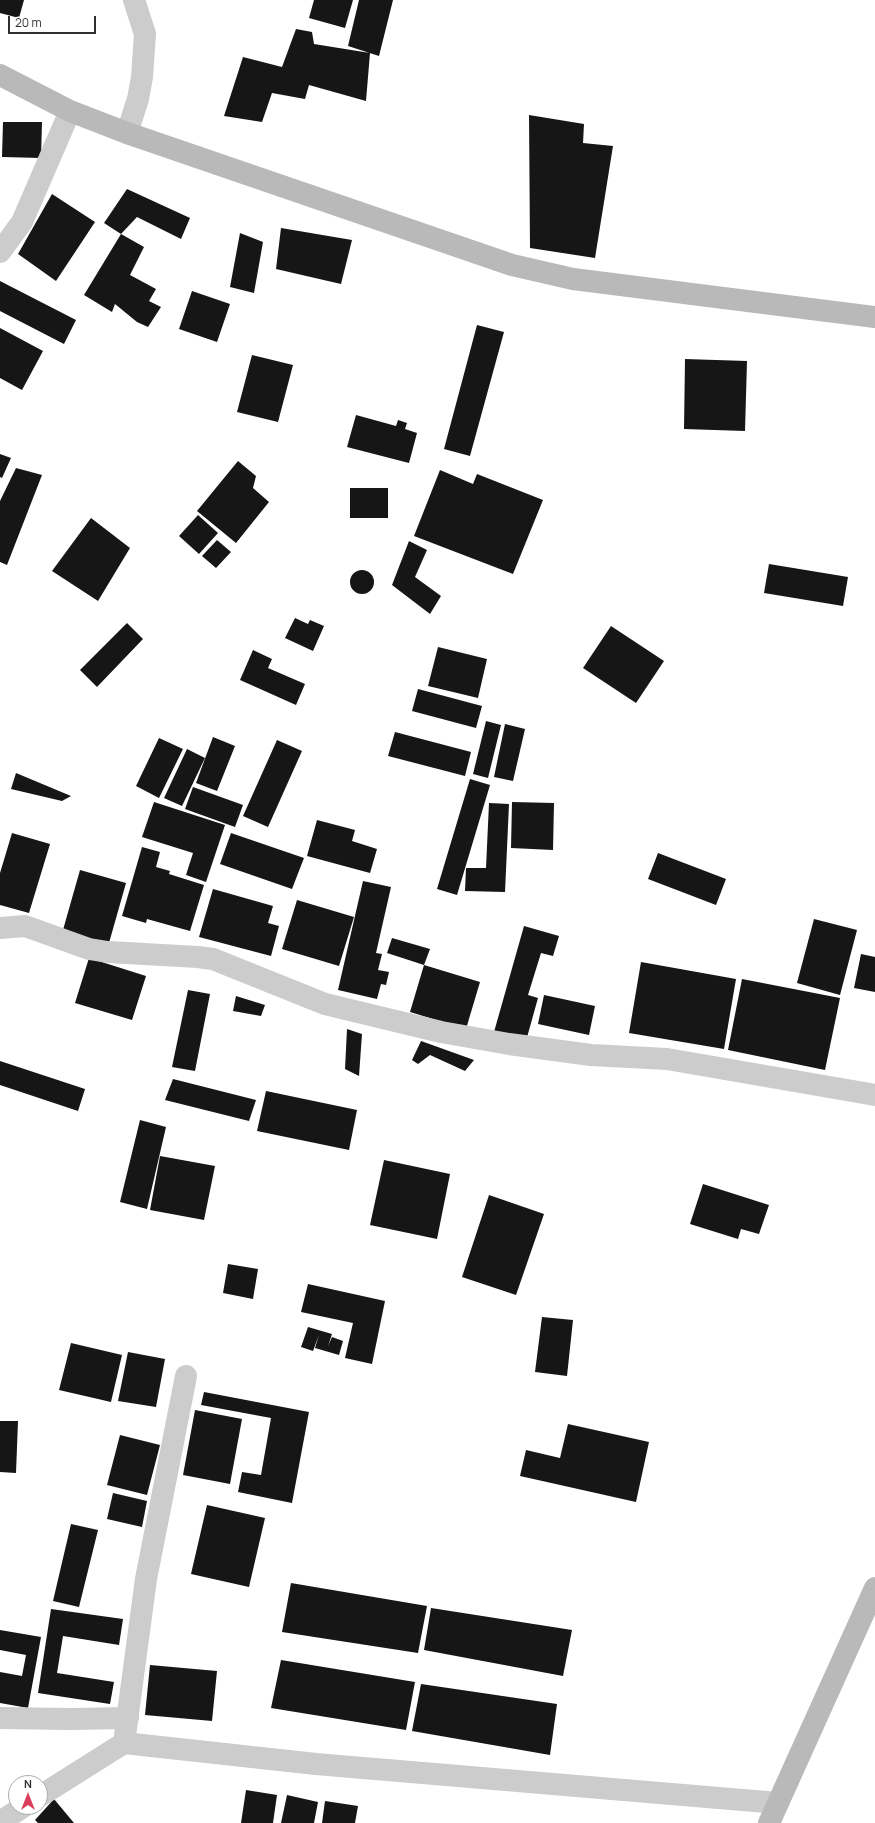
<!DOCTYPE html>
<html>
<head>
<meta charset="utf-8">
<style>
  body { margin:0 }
  #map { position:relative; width:875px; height:1823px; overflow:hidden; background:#fff; font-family:Manrope,sans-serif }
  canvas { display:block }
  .north { position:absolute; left:8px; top:1775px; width:40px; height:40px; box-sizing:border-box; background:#fff; border:1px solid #acacac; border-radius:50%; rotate:0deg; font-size:11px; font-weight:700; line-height:16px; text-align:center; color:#2f2f2f }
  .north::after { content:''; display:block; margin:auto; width:14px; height:18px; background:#d93f5d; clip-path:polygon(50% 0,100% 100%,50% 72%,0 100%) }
  .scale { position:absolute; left:8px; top:16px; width:88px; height:18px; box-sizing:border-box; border:2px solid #2f2f2f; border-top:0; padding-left:5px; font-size:12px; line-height:14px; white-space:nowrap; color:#2f2f2f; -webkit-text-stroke:3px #fff; paint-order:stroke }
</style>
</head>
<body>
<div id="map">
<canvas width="875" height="1823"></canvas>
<div class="north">N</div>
<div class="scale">20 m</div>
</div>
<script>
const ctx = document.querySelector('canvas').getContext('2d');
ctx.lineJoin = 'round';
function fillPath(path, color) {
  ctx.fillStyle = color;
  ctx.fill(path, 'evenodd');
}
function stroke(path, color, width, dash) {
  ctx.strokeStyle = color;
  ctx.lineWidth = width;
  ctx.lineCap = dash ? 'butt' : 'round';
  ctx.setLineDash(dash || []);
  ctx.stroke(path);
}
const building = new Path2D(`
  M0,0H24L19,18L0,13Z
  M314,0H353L345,28L309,18Z
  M359,0H393L379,56L348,46Z
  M296,29L312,32L314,44L370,53L366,101L309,85L305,99L272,93L262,122L224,116L243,57L282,67Z
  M529,115L584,124L583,143L613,146L595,258L530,248Z
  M3,122H42L41,158L2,157Z
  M127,189L190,218L181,239L137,217L121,234L144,247L130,275L156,289L149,301L161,307L148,327L137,322L115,304L112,312L84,295L121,234L104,223Z
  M52,194L95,222L56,281L18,254Z
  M281,228L352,240L341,284L276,269Z
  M240,233L263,242L254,293L230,287Z
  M0,281L76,320L64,344L0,311Z
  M192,291L230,304L217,342L179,329Z
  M477,325L504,332L470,456L444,449Z
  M0,328L43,351L22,390L0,378Z
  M252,355L293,365L278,422L237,412Z
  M685,359L747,361L745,431L684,429Z
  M356,415L396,426L398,420L407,423L405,429L417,433L409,463L347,447Z
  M0,454L11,458L2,478L0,477Z
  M238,461L256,476L253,488L269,502L236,543L197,511Z
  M16,468L42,475L7,565L0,562V501Z
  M440,470L473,484L477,474L543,500L513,574L414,536Z
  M350,488H388V518H350Z
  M198,515L218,533L199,554L179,536Z
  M91,518L130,548L98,601L52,571Z
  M217,540L231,552L216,568L202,556Z
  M409,541L427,550L415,577L441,596L430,614L392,585Z
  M769,564L848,577L843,606L764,593Z
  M350 582a12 12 0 1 1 24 0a12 12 0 1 1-24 0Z
  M295,618L308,624L310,620L324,626L313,651L285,638Z
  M127,623L143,639L97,687L80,670Z
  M611,626L664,661L636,703L583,668Z
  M438,647L487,659L478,698L428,686Z
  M253,650L272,659L268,668L305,684L296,705L240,680Z
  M418,689L482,706L476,728L412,711Z
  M486,721L501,725L488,778L473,774Z
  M505,724L525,729L513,781L494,777Z
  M395,732L471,752L465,776L388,756Z
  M213,737L235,746L217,791L196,783Z
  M159,738L183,749L159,798L136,786Z
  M277,740L302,751L268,827L243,816Z
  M187,749L205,758L182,806L164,798Z
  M16,773L71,796L62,801L11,789Z
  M470,779L490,785L457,895L437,889Z
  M193,787L243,805L235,827L185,809Z
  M154,802L225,825L206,882L186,875L193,853L142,837Z
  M512,802L554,803L553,850L511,848Z
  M489,803L509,804L505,892L465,891L466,868H486Z
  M317,820L355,830L352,841L377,849L370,873L307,856Z
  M12,833L50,844L29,913L0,905V873Z
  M231,833L304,858L292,889L220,864Z
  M142,847L160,852L156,867L170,871L169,874L204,885L190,931L147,919L146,923L122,916Z
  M658,853L726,879L716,905L648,879Z
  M80,870L126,883L107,950L61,937Z
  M363,881L391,887L376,953L382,954L378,970L389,972L386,985L381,984L377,999L338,990Z
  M213,889L273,906L268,923L279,926L271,956L199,937Z
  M297,900L354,917L339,966L282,949Z
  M814,919L857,930L840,995L797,983Z
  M524,926L559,936L553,956L541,953L528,995L538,998L526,1041L494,1032Z
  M392,938L430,949L424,965L387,953Z
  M861,954L875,957V992L854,988Z
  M89,958L146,976L132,1020L75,1003Z
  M641,962L736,979L724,1049L629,1033Z
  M424,965L480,982L466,1029L410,1012Z
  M742,979L840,998L825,1070L728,1050Z
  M188,990L210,994L195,1071L172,1067Z
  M544,995L595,1006L589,1035L538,1024Z
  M236,996L265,1005L261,1016L233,1011Z
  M347,1029L362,1034L359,1076L345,1069Z
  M421,1041L474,1060L465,1071L430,1055L418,1064L412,1060Z
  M0,1061L85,1089L78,1111L0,1085Z
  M173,1079L256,1100L249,1121L165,1100Z
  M266,1091L357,1110L349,1150L257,1131Z
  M140,1120L166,1127L147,1209L120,1202Z
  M160,1156L215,1166L204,1220L150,1210Z
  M384,1160L450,1174L437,1239L370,1225Z
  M703,1184L769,1205L759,1234L741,1229L738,1239L690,1224Z
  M489,1195L544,1214L516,1295L462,1277Z
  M228,1264L258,1269L253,1299L223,1293Z
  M308,1284L385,1301L372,1364L345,1358L353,1323L301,1312Z
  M542,1317L573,1320L567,1376L535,1372Z
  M308,1327L332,1334L328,1346L332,1337L343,1341L339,1355L315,1348L319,1335L313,1351L301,1347Z
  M71,1343L122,1355L111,1402L59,1390Z
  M128,1352L165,1359L156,1407L118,1401Z
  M204,1392L309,1412L292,1503L238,1492L242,1472L261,1475L271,1418L201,1405Z
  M195,1410L242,1419L230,1484L183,1475Z
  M0,1421H18L16,1473L0,1472Z
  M568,1424L649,1442L636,1502L520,1476L526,1450L560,1458Z
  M120,1435L160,1445L147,1495L107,1485Z
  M113,1493L147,1501L142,1527L107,1519Z
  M207,1505L265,1518L249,1587L191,1574Z
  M71,1524L98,1530L79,1607L53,1601Z
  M291,1583L427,1606L418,1653L282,1632Z
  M431,1608L572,1630L563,1676L424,1650Z
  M51,1609L123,1619L119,1645L63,1636L57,1673L114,1682L110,1704L38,1693Z
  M0,1630L41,1637L28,1708L0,1703V1672L22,1676L26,1655L0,1650Z
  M281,1660L415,1682L406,1730L271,1708Z
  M150,1665L217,1671L212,1721L145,1715Z
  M421,1684L557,1704L550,1755L412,1731Z
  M246,1790L277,1795L273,1823H241Z
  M287,1795L318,1802L314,1823H281Z
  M54,1799L74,1823H38L35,1820Z
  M325,1801L358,1806L355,1823H322Z`);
const street = new Path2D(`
  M127,133L138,99L142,77L145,34L134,0
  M0,252L22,222L70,111
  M0,928L25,926L89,949L108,952L198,957L213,959L325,1004L441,1032L509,1044L591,1055L667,1059L875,1095
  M0,1718L70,1719L128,1718
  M124,1743L146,1579L186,1376
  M40,1796L124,1743L316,1764L778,1803
  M0,1822L23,1807`);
const secondary = new Path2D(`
  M0,75L70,111L127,133L512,265L573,279L875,317
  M769,1823L875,1588`);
fillPath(building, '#161616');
stroke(street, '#ccc', 22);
stroke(secondary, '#b9b9b9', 22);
</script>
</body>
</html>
